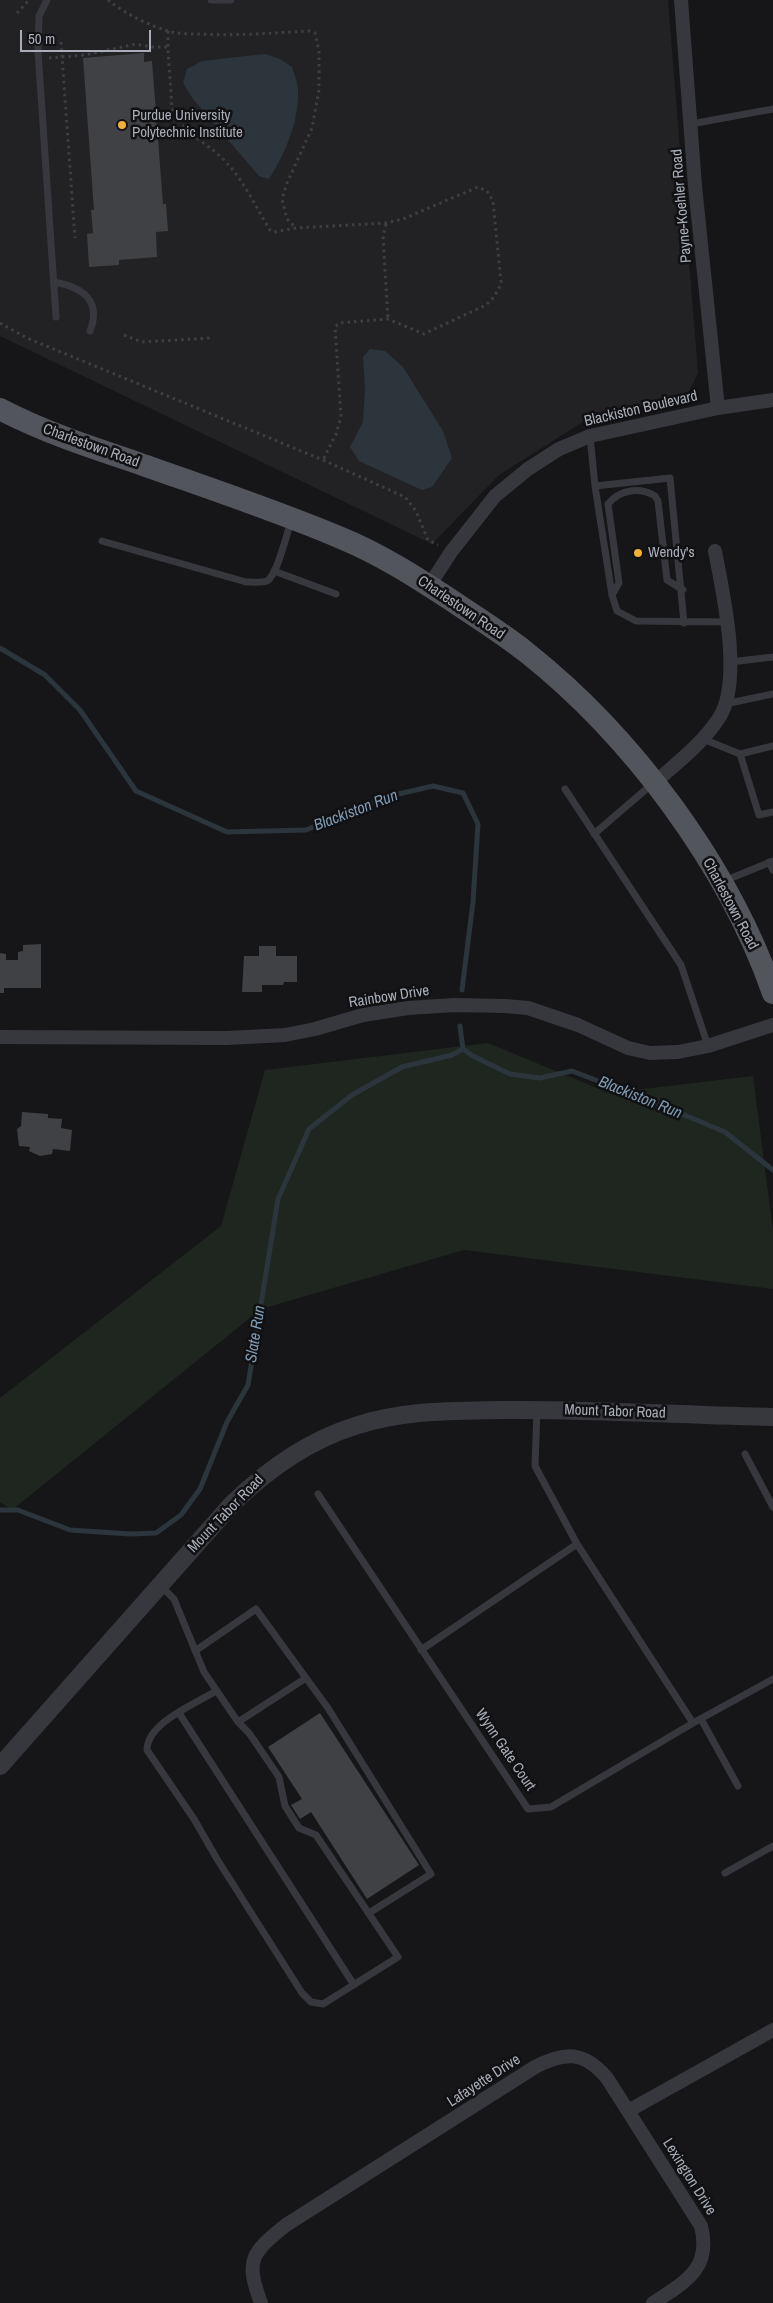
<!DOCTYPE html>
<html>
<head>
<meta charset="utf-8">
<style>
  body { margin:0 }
  #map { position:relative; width:773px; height:2303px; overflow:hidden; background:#161618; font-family:"Archivo Narrow",sans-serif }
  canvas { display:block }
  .scale { position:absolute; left:20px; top:30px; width:131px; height:22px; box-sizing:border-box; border:2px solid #a8adb8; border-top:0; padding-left:6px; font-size:15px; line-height:18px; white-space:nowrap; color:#a8adb8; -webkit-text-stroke:4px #111113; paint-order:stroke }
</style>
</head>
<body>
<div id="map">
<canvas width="773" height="2303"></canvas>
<div class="scale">50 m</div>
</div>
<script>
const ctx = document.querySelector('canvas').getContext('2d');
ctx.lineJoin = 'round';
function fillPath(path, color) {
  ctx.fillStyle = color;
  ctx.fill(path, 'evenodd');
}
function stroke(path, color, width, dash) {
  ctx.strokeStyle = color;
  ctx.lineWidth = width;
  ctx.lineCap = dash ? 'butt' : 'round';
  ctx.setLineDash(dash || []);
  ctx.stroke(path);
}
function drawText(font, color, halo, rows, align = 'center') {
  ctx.font = font + ' "Archivo Narrow",sans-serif';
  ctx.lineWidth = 5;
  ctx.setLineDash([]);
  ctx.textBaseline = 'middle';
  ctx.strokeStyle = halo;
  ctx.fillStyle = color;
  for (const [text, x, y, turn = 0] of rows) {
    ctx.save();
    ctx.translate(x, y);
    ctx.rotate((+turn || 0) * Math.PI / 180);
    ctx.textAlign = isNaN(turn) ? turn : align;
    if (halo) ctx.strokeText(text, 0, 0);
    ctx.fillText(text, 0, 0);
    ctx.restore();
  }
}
const built = new Path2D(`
  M0,0H668L698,373L687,395L586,420L499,475L432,544L0,336Z`);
const green = new Path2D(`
  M488,1043L609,1093L753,1076L773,1231V1289L464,1250L261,1309L12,1510L0,1502V1398L221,1226L265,1070Z`);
const water = new Path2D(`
  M265,54L280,59L292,67C294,74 298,83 298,90C299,121 286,152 269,179L259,176L193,99L183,83L187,69L202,61Z
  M370,349L385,351L403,367L443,431L452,458L432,487L422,490L359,461L350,447L363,422L365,389L363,357Z`);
const stream = new Path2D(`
  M0,648L45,675L80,710L136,791L227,832L306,830L390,796L433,786L463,793L478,824L473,902L462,990
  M460,1026L463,1049L473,1056L510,1074L540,1078L572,1071L663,1106L725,1132L773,1170
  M0,1510H18L70,1530L130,1534L156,1533L181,1515L200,1489L227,1422L248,1385L278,1199L309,1129L352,1095L402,1067L452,1055L463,1049`);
const building = new Path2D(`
  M144,53V62L152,61L163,204H166L168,231L156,232L157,257L119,260V265L89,267L87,234L93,233L91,210H94L83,58Z
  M41,944V988H4V993H0V953L6,954V960H18V952L23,951V945Z
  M259,946H276V956H297V982H284L283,985H262V992H242L244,956H259Z
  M22,1112L48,1114V1118L62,1119L61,1128L72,1130L70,1151L53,1149L52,1154L40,1156L29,1151L30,1147L19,1146L17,1129L21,1126Z
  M320,1713L419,1865L367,1899L311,1812L300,1819L291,1805L302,1799L268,1747Z`);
const path = new Path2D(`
  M108,0C124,13 148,25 168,31C178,34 189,34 199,34C236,36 272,33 309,31L315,33L319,51V90L312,128L287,183L282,199L287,219L296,228
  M17,13L29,0
  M168,31V50L172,108C181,133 205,141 223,159C244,180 255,206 270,230L274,232L296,228L386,223L403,219L478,187L487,191L493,201L501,282L499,288L494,297L486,305L424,334L388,319L339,323L335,327L341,417L336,434L323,460
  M61,42L75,238
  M49,58L85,55L136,44L152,47H168
  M386,224L383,236L388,319
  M0,323L27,338L323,460L405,497L416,511L428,540L438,545
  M124,335L142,342L210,338`);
const service = new Path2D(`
  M47,0L39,16L38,51L56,317
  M211,0H231
  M691,124L773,109
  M54,282C82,287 102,300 90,331
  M590,436L595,486L612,595L617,611L636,621L728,622
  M595,486L670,478L684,623
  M102,541L246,582C252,582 261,583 267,581C277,576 287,533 291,521
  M274,571L336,594
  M612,595L619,583L608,504C620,489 640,487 655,496L658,501L667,580L683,590
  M730,662L773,657
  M725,704L773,694
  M703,739L740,754L773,746
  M740,754L759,815L773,812
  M565,789L681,965L708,1046
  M594,834L651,785
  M769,862L773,870
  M724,881L773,861
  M537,1410L535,1466L577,1544
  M745,1454L773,1507
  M318,1494L528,1809L551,1807L693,1723L773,1679
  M161,1586L174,1599L204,1672L238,1722L249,1733L279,1777L285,1806L299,1828L316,1835L398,1957L323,2004L311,2002L302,1993L217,1859L194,1819L147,1750C147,1723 195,1704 216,1691
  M421,1650L577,1544L693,1723
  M195,1651L256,1609L306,1678L238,1722
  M306,1678L328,1708L431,1874L369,1913
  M179,1713L354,1985
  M701,1719L738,1786
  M725,1873L773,1846`);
const minor = new Path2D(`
  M681,0L695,186L718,408
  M429,586L451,552L495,496L528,469L559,449L590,436L718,408L773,400
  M654,783C677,763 702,744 719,718C743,681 723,593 715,551
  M0,1037L227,1038L285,1035L315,1029L363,1015L408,1008L454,1005L505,1006L528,1008L578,1025L628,1048L650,1053L678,1052L708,1046L773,1025
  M628,2111L773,2030
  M261,2303C245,2260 251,2253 286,2225L535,2067C565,2051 584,2051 607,2078L701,2226C712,2269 685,2282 653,2303`);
const tertiary = new Path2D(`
  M0,1766L232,1504C268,1469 307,1441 355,1426C403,1410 451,1411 501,1410C592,1409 682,1415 773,1417`);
const primary = new Path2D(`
  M0,409C42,431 87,446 132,461C202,486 272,509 341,538C380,554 416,577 451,600C476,617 502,633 526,652C632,736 728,865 773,993`);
const markers = [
  [122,125,5,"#f2b134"],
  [638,553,5,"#f2b134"]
];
const poiNames = [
  ["Purdue University",132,116],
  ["Polytechnic Institute",132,133],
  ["Wendy's",648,553]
];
const streetNames = [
  ["Payne-Koehler Road",682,206,-95],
  ["Blackiston Boulevard",641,409,-13],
  ["Charlestown Road",91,446,20],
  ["Charlestown Road",461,608,34],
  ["Charlestown Road",730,904,62],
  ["Rainbow Drive",389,997,-9],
  ["Mount Tabor Road",615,1412,2],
  ["Mount Tabor Road",226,1514,-46],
  ["Wynn Gate Court",505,1750,56],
  ["Lafayette Drive",484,2081,-33],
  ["Lexington Drive",689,2177,58]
];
const waterNames = [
  ["Blackiston Run",356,811,-21],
  ["Blackiston Run",640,1098,22],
  ["Slate Run",256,1334,-81]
];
fillPath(built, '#222225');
fillPath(green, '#1e261f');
fillPath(water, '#2c353c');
stroke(stream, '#2c353c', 5);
fillPath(building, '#404145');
stroke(path, '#3d3f44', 3, [2.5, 4]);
stroke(service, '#37383d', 7);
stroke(minor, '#37383d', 14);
stroke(tertiary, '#37383d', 18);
stroke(primary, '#53555c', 22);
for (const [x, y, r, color] of markers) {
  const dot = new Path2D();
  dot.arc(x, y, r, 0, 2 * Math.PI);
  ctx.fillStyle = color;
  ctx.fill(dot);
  stroke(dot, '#111113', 2);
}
drawText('15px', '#a8adb8', '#111113', poiNames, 'left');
drawText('15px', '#a8adb8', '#111113', streetNames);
drawText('italic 16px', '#7f9bb3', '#111113', waterNames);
</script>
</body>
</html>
